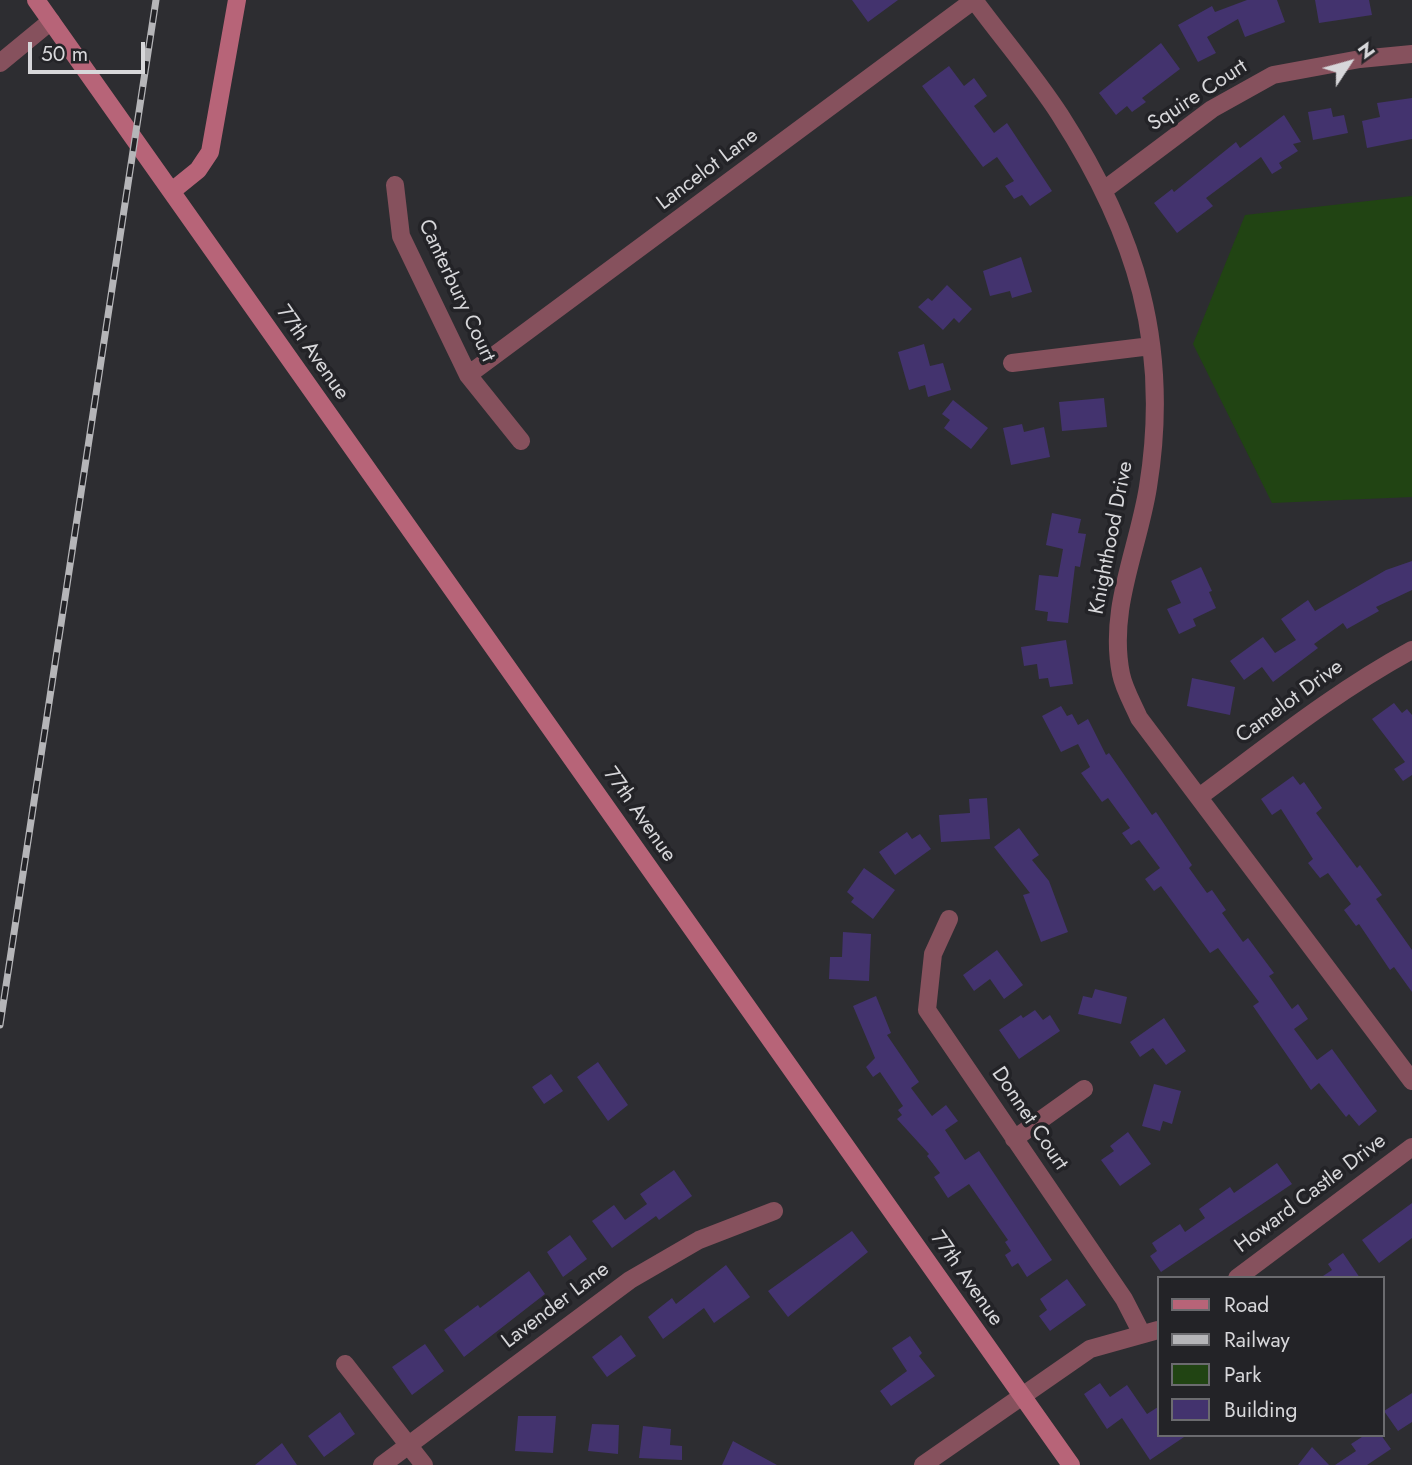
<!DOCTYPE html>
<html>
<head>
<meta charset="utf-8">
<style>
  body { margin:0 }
  #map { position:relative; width:1412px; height:1465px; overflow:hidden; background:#2d2d31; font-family:Jost,sans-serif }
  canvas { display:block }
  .legend { position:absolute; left:1157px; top:1276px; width:228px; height:161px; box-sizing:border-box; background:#232327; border:2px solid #6b6b6f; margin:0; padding:9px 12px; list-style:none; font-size:21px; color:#d7d7da }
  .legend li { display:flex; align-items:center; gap:14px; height:35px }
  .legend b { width:35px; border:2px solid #6b6b6f }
  .north { position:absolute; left:1314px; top:28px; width:70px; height:70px; -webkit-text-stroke:5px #232327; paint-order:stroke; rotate:54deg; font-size:19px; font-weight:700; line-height:28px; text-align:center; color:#d7d7da }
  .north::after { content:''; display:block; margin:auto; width:24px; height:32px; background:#d7d7da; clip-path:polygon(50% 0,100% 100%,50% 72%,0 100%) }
  .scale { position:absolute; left:28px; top:42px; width:117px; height:32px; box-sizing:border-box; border:4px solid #d7d7da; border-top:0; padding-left:9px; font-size:21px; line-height:24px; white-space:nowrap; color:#d7d7da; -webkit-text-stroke:5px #232327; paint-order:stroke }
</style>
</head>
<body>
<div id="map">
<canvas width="1412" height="1465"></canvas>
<ul class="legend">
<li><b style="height:9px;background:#b76478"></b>Road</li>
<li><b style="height:9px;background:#b5b5b8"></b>Railway</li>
<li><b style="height:19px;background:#214413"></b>Park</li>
<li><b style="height:19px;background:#43336e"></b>Building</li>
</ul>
<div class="north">N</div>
<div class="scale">50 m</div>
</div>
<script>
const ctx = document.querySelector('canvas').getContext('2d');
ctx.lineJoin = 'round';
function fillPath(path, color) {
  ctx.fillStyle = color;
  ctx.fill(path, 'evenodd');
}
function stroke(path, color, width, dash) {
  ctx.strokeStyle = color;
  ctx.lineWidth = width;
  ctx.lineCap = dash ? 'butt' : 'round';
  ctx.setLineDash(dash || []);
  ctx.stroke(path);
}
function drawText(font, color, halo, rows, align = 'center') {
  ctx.font = font + ' Jost,sans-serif';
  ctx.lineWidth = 7;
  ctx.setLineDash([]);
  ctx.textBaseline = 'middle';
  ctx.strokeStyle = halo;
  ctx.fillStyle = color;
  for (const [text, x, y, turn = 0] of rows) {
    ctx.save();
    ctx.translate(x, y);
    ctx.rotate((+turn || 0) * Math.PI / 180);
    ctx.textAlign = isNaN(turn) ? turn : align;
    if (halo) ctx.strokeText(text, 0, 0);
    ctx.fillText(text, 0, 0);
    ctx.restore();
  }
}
const green = new Path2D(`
  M1412,196V497L1272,503L1193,344L1245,215Z`);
const building = new Path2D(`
  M852,0H898L868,22Z
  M1247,0H1277L1285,22L1245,37L1238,19L1207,37L1216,53L1198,62L1178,25L1212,6L1215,12Z
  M1315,0H1369L1372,15L1319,23Z
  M1161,43L1180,69L1142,98L1146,102L1132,112L1127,106L1116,115L1099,93Z
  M949,66L964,86L974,78L987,96L974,106L994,133L1007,123L1052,191L1030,206L1022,195L1014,199L1005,186L1014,181L997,157L983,167L922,86Z
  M1412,98V139L1367,148L1362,121L1380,117L1377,103Z
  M1331,108L1333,117L1344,115L1348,133L1313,140L1308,112Z
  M1284,115L1301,142L1293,144L1298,151L1279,163L1282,168L1272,174L1261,157L1206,198L1213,206L1177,233L1154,203L1172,189L1174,192L1236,142L1240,148Z
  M1021,257L1032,292L1012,298L1010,291L990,296L983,271Z
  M947,285L972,309L959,323L954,318L943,330L918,307L928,298L932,301Z
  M924,344L930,366L943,363L951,390L928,397L925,385L909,390L898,352Z
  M1104,398L1107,427L1062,431L1059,402Z
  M953,400L988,428L971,449L944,428L950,420L942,414Z
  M1022,424L1024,432L1044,427L1050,457L1011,465L1003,428Z
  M1052,513L1081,519L1078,533L1086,534L1080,567L1075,566L1068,623L1047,621L1048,612L1035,610L1039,575L1058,577L1063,549L1046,545Z
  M1412,561V590L1376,607L1379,611L1347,629L1343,623L1314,644L1318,648L1273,682L1262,667L1244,680L1230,661L1263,637L1275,653L1296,640L1281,619L1308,600L1315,611L1386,570Z
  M1201,567L1212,591L1209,592L1216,608L1193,619L1196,626L1179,634L1167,609L1181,603L1171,581Z
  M1066,640L1073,684L1050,687L1048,678L1039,679L1037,664L1024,666L1021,647Z
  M1192,678L1235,687L1230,715L1187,706Z
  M1394,703L1402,713L1407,709L1412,715V775L1403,781L1394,769L1405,762L1372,719Z
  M1061,706L1067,716L1072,714L1078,725L1088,719L1106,755L1109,753L1152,815L1156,812L1192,865L1189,868L1207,893L1212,890L1226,910L1222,913L1243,942L1248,938L1274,973L1269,976L1292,1009L1298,1004L1308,1019L1294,1029L1317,1060L1332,1049L1377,1111L1359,1126L1349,1114L1346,1117L1319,1083L1311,1090L1253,1006L1259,1002L1218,948L1210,953L1161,886L1154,891L1145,879L1160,868L1139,840L1131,845L1122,833L1130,828L1108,798L1102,802L1081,773L1090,767L1078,744L1061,752L1042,716Z
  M1293,776L1300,785L1304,782L1322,808L1316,813L1357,868L1360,865L1382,895L1376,899L1412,950V992L1394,967L1390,970L1359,924L1356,926L1344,910L1351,904L1328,873L1320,878L1308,863L1313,859L1281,809L1272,815L1261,799Z
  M987,798L990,839L941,842L939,815L970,813L969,799Z
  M1019,828L1039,855L1032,860L1049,881L1068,932L1041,942L1023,895L1030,893L994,847Z
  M907,832L912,839L920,834L931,849L895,875L879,852Z
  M864,868L895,890L873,919L851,902L854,898L847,892Z
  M843,932L871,934L869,981L829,979L830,957H842Z
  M997,950L1023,985L1004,999L990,979L974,991L963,975Z
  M1095,989L1127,997L1121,1024L1078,1014L1083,996L1092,998Z
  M876,996L891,1033L887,1035L919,1082L911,1088L932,1116L946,1105L958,1121L945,1130L965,1160L979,1151L1052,1260L1027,1277L1018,1263L1012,1267L1005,1255L1011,1251L1005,1242L1008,1240L969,1184L948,1198L934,1177L940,1173L927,1156L929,1154L897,1119L902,1115L898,1110L903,1106L880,1072L873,1077L866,1067L875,1058L853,1006Z
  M1035,1010L1043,1020L1050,1015L1060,1031L1019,1059L999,1030L1021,1015L1023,1018Z
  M1164,1018L1186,1051L1166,1065L1153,1048L1140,1057L1130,1042Z
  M598,1062L628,1105L608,1121L577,1077Z
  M551,1074L563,1091L544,1104L532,1087Z
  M1154,1084L1181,1091L1172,1124L1163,1121L1160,1131L1142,1126Z
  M1128,1132L1151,1164L1120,1186L1101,1160L1114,1151L1110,1146Z
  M1277,1163L1292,1184L1161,1272L1150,1256L1157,1251L1152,1243L1180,1224L1185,1232L1205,1218L1199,1209L1230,1187L1234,1193Z
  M674,1170L692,1196L659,1220L656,1216L612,1248L592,1221L614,1205L625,1220L647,1204L640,1194Z
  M1412,1203V1238L1379,1263L1362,1240Z
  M852,1231L868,1252L788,1317L768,1291Z
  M570,1235L587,1259L563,1277L547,1252Z
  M1343,1253L1360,1278H1320L1332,1270L1328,1264Z
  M726,1265L750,1297L714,1323L704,1308L663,1339L648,1317L672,1298L676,1304Z
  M529,1271L545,1294L464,1357L444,1330L478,1305L480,1308Z
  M1067,1279L1086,1305L1050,1331L1039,1316L1047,1310L1040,1299Z
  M621,1335L636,1356L607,1377L592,1357Z
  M910,1336L922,1353L919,1356L935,1376L891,1406L880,1391L907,1371L892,1348Z
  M425,1344L444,1371L412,1395L392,1367Z
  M1100,1383L1110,1397L1127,1385L1147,1414L1158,1407V1435H1187L1150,1460L1122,1418L1107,1429L1084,1394Z
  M1412,1393V1422L1398,1431L1384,1411Z
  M340,1412L355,1434L324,1457L308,1436Z
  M518,1416H556L553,1453L515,1451Z
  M592,1424L619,1425L618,1454L588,1451Z
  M643,1426L671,1429L670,1445L682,1446V1460L639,1458Z
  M1365,1435H1381L1391,1449L1367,1465H1335L1356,1451L1351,1444Z
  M733,1441L777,1465H722Z
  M282,1443L297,1465H255Z
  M1312,1447L1329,1465H1298Z`);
const street = new Path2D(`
  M974,0C1002,38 1034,75 1060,115C1136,233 1171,345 1148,487C1138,550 1108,609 1121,674C1124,689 1133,704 1139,718L1412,1081
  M0,63L51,21
  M395,185L401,236L441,319L468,375L521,441
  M1104,190L1212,109L1273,75L1360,59L1412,54
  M1012,363L1151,346
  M468,375L974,0
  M1199,797C1268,746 1336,691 1412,650
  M949,919L933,954L927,1010L1124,1299L1142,1334
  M1014,1139L1084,1089
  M1237,1278L1412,1147
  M345,1364L424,1465
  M382,1465L630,1280L699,1240L774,1211
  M923,1465L1090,1349L1158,1330`);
const secondary = new Path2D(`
  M36,0L1071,1465
  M172,191L198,170L210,152L237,0`);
const rail = new Path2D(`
  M0,1025L156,0`);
const streetNames = [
  ["Squire Court",1198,96,-33],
  ["Lancelot Lane",708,170,-37],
  ["Canterbury Court",456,291,65],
  ["77th Avenue",312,353,55],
  ["Knighthood Drive",1112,538,-79],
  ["Camelot Drive",1290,702,-36],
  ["77th Avenue",639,815,55],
  ["Donnet Court",1029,1119,56],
  ["Howard Castle Drive",1311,1194,-37],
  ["77th Avenue",966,1279,55],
  ["Lavender Lane",556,1306,-37]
];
fillPath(green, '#214413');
fillPath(building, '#43336e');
stroke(street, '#86515d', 18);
stroke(secondary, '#b76478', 18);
stroke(rail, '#b5b5b8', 7);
stroke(rail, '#232327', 4.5, [13]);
drawText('21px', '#d7d7da', '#232327', streetNames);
</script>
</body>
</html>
